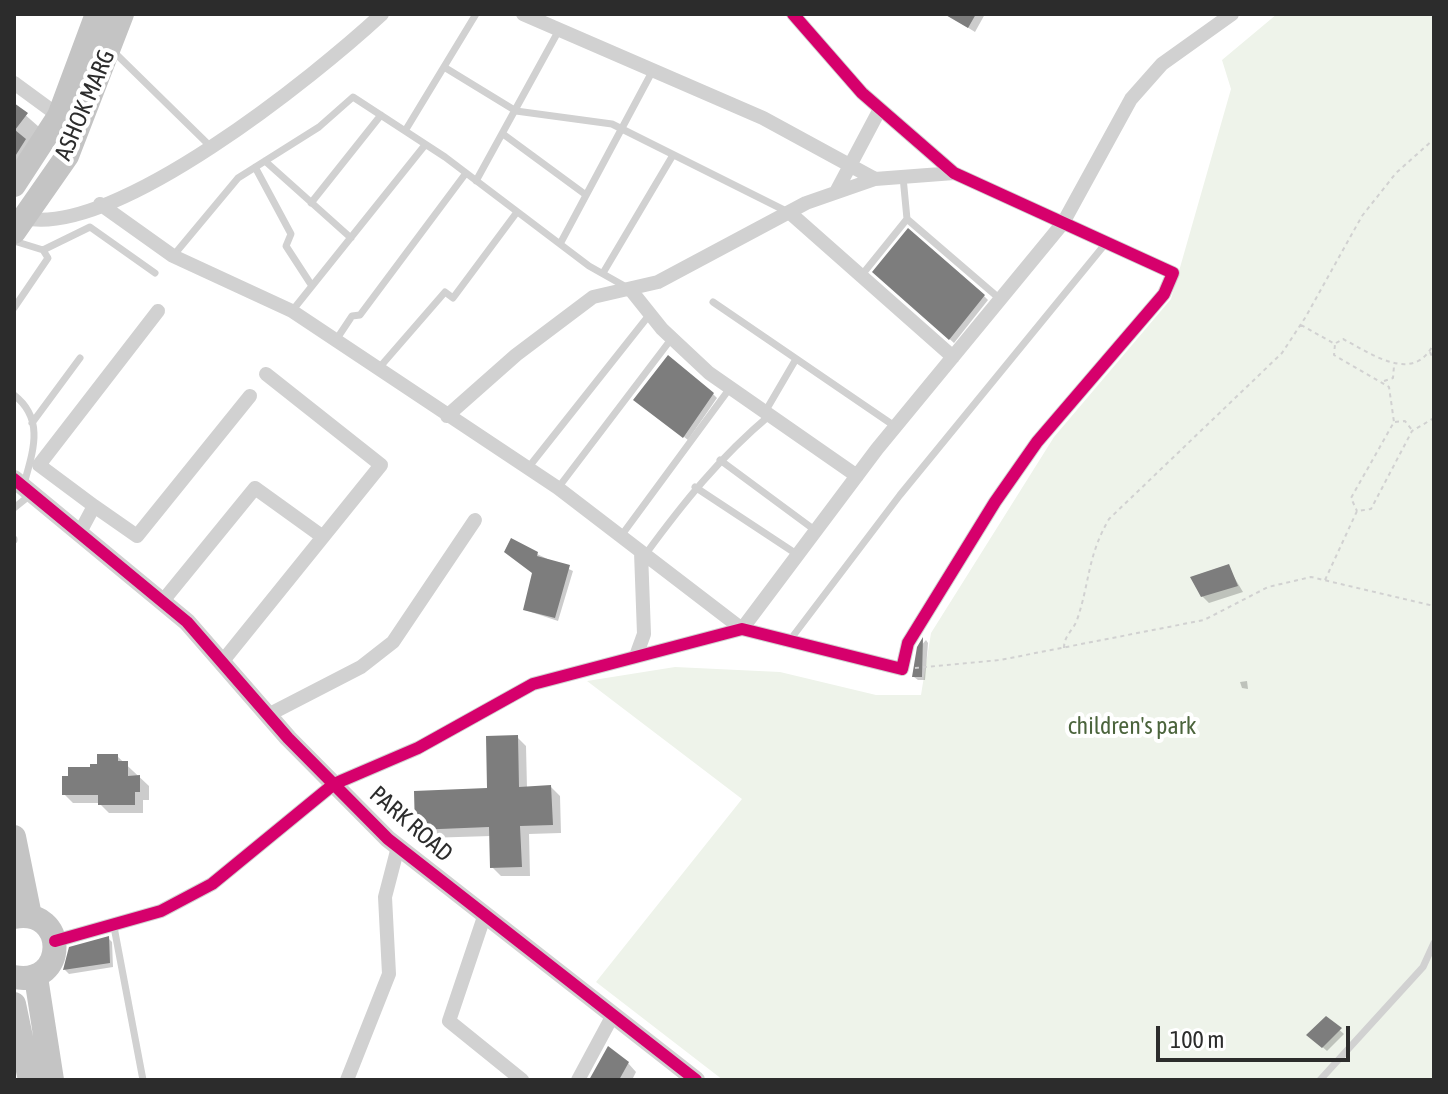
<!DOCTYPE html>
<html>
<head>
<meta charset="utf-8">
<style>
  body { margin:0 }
  #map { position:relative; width:1448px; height:1094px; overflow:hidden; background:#fff; font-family:"Asap Condensed",sans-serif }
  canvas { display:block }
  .frame { position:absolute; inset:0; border:16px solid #2c2c2c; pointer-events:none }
  .scale { position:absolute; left:1156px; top:1026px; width:194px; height:36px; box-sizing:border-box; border:4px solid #2c2c2c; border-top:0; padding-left:10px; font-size:24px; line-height:28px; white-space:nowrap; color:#2c2c2c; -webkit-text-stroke:6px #fff; paint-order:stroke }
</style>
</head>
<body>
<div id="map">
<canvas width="1448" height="1094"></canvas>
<div class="frame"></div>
<div class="scale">100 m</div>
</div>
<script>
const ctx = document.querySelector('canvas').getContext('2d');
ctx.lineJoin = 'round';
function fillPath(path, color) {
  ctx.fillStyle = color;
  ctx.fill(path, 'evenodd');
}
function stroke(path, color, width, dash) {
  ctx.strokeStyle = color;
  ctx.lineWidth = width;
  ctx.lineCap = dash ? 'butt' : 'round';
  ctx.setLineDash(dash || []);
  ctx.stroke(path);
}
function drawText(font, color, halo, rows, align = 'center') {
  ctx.font = font + ' "Asap Condensed",sans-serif';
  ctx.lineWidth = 8;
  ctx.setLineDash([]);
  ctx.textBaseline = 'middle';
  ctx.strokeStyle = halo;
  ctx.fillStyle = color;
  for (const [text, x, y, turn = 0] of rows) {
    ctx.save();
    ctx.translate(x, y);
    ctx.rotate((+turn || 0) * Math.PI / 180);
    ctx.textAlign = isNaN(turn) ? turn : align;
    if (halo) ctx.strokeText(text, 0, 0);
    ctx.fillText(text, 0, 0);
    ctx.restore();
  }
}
const green = new Path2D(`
  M1277,14H1434V1080H723L596,982L742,799L587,681L675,667L780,672L876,695H921L931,633L1054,437L1171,299L1231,89L1222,60Z`);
const shadow = new Path2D(`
  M946,14H985L975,32Z
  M14,105L39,127L14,177Z
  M875,272L984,296L988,300L954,343Z
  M713,394L717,398L688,440L640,403Z
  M537,554L573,571L558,621L525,610Z
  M1228,567L1243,592L1209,603L1202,596Z
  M926,640L928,643L925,680H918L914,677L919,648Z
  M1247,681L1248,689L1242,688L1240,682Z
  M1094,719L1102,722L1101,726L1093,725Z
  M517,737L526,746L527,788L551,787L560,796L561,833L529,834L530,876H501L492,867L491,836L426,838L417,829L489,790Z
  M117,756L149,786V800H143V813H109L99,803H73L64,794L70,769L99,766Z
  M108,938L112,942L113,967L69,974L65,970L71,949Z
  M1326,1018L1344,1034L1327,1051L1309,1035Z
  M628,1063L636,1072L632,1080H589Z`);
const building = new Path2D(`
  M944,14H976L968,28Z
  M14,103L28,113L15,130L26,139L14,158Z
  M908,228L985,295L949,340L872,272Z
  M668,355L714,393L683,438L633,400Z
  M511,538L538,552L537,556L570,565L555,618L523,610L532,573L504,552Z
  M1229,564L1238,586L1201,597L1190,577Z
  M923,637L922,677H912L917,647Z
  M518,735L519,787L551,785L553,825L520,826L522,867L490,868L489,827L415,830L414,791L487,788L486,736Z
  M97,754H118V761H128V776L140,775V792H135V805H98V795H62V776H68V767H90V764H97Z
  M109,936L110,963L63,970L69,947Z
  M1326,1016L1342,1028L1322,1048L1306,1035Z
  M608,1046L629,1062L619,1080H589Z`);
const path = new Path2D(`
  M1301,325L1335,344L1334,355L1389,387L1394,422L1351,498L1357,511
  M1336,343L1343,339C1372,354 1414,385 1434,343
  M1430,352L1434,361
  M1384,381L1393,378L1394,366
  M1395,422L1405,421L1412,430
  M1325,580L1357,511L1371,509L1412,431L1434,418
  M1064,648C1064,635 1073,631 1077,620C1090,582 1087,557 1109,519L1282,353L1305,318L1362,216L1396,173L1434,139
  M915,668L1000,660L1204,620L1268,587L1311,577L1434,606`);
const service = new Path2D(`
  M114,52L211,147
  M444,67L516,111L612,124L788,212
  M405,131L476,14
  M503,134L586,195
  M265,161L351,238
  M255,167L291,234L286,246L312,286
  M476,181L559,30
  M311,203L381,115
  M907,219L1000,299
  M14,241L43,250L48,258L14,308
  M560,244L653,70
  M43,250L90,227L155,273
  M173,256L238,178L319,127L353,97L445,157L589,266L628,288
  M603,273L673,155
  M861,276L907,219L903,177
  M713,302L896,427
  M292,311L425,145
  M336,340L352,316L360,315L466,173
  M379,368L445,292L453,298L517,212
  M14,395C45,419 33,451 24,484
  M765,412L796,359
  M32,423L80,358
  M720,460L816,531
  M528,468L650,314
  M695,487L798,555
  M558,488L672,338
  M14,508L29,496
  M621,536L730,388
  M14,539V540
  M645,555C683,503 720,457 770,415
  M790,640L900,495L1106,243
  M114,927L143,1080
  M1320,1080L1423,967L1434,943`);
const minor = new Path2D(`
  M523,14L763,118L875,179
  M14,83L59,116
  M836,192L880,109
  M100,204L173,256L292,311L558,488L742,629L877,449L1063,223L1131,99L1162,64L1232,14
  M789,212L953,357
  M24,218C115,238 316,75 382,14
  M630,289L662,329L709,373L857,476
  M447,416L516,355L593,297L658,282L806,203L875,179L954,173
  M94,506L137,536L250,396
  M79,534L94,506L39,465L158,311
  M162,602L255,488L323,537
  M636,656L644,634L641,552
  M222,662L381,465L266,374
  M268,715L361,667L393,642L475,520
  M485,914L449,1021L522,1080
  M55,941L161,911L212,884L334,784L418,748L533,684L742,629L902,669L908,643L995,502L1037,442L1164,294L1173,273L954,173L862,93L793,14
  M347,1080L389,974L385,897L398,847
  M578,1080L613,1015`);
const tertiary = new Path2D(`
  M14,479L187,622L288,738L388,839L696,1080`);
const primary = new Path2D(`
  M14,185L59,116L97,14
  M14,232L67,156L122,14
  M14,837L30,916
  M14,917C68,907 68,987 14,977
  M36,977L52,1080
  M14,1004L30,1080`);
const cycleway = new Path2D(`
  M14,479L187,622L288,738L388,839L696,1080
  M55,941L161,911L212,884L334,784L418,748L533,684L742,629L902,669L908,643L995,502L1037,442L1164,294L1173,273L954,173L862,93L793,14`);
const streetNames = [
  ["ASHOK MARG",85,105,-67],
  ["PARK ROAD",411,824,41]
];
const parkNames = [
  ["children's park",1132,726]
];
fillPath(green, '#eef3ea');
fillPath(shadow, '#0003');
fillPath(building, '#7d7d7d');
stroke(path, '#d1d1d1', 2, [4, 4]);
stroke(service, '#d1d1d1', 7);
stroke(minor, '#d1d1d1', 14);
stroke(tertiary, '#d1d1d1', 18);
stroke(primary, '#c4c4c4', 24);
stroke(cycleway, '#d6006c', 12);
drawText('24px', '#2c2c2c', '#fff', streetNames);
drawText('24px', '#4b643c', '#fff', parkNames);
</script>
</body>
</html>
